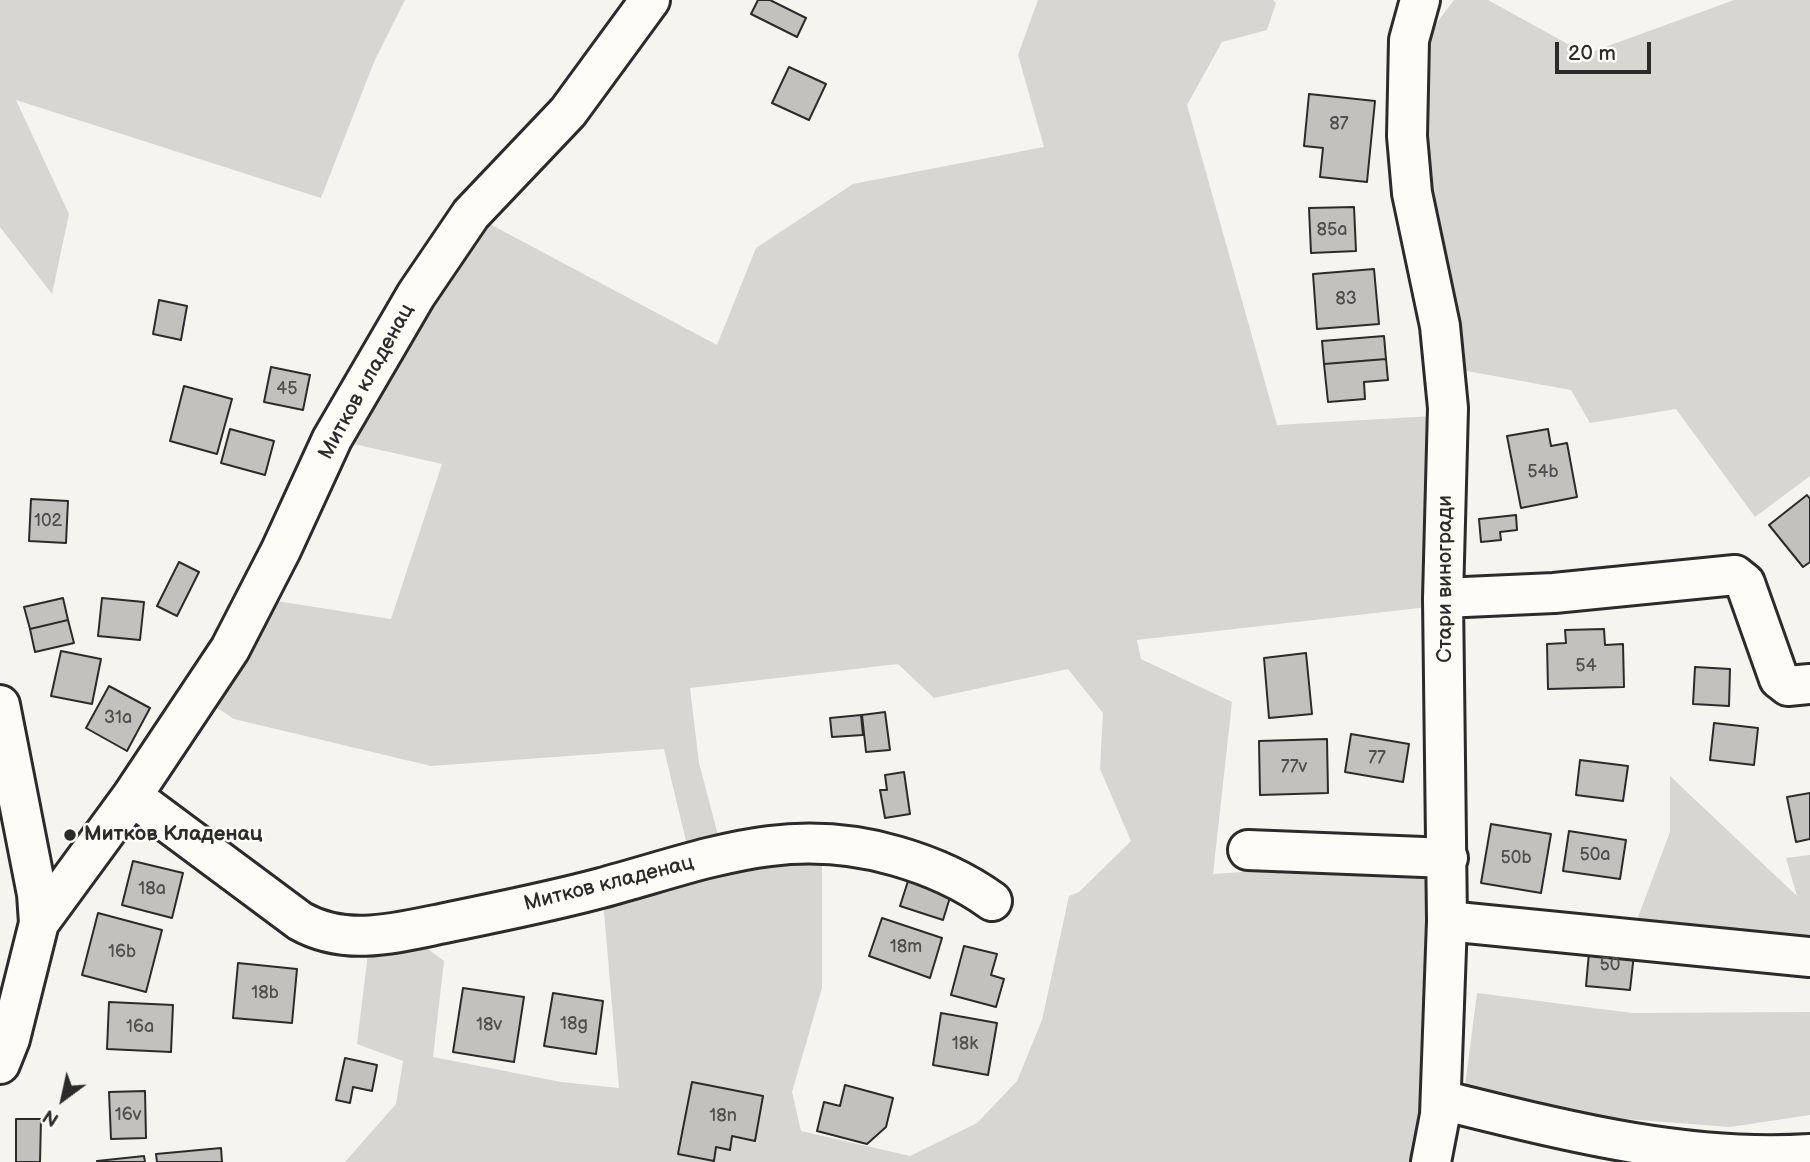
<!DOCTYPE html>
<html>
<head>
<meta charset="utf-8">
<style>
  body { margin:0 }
  #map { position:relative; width:1810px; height:1162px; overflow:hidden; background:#f5f4ef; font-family:"Balsamiq Sans",sans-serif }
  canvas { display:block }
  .north { position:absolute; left:28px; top:1064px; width:70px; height:70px; -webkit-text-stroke:5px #fdfcf7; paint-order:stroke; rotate:213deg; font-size:19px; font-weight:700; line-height:28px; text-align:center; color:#2b2b2b }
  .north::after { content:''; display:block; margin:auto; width:24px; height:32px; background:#2b2b2b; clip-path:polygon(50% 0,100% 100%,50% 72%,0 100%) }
  .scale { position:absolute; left:1555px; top:42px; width:96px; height:32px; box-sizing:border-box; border:4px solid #2b2b2b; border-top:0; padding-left:9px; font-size:21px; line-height:24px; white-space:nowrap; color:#2b2b2b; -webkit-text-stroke:5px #fdfcf7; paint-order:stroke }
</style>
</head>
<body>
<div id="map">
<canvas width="1810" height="1162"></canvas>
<div class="north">N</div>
<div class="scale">20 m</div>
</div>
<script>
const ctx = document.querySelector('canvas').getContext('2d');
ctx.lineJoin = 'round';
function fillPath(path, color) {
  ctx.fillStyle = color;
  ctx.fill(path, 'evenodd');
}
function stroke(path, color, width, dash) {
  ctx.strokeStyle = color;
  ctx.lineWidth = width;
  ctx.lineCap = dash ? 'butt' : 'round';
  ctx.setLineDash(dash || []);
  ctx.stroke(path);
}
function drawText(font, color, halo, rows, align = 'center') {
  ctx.font = font + ' "Balsamiq Sans",sans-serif';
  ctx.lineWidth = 5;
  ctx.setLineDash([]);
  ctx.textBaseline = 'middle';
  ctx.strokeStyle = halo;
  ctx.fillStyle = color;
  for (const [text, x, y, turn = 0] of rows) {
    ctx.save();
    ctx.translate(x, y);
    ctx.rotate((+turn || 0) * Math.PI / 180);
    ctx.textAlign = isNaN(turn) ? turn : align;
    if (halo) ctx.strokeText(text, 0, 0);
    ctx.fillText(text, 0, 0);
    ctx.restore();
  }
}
const green = new Path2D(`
  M0,0H405L374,62L321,198L16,100L69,214L52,294L0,227Z
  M1038,0H1273L1276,3L1267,30L1222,42L1187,105L1277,425L1433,416L1437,606L1137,640L1141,659L1232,702L1213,874L1448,858L1431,1162H345L396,1104L403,1061L357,1044L370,936L404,931L444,961L433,1057L561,1082L619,1088L602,888L691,862L664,749L431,766L234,719L199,696L257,598L391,619L442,464L332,439L471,214L717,345L756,248L853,184L1044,147L1018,55ZM898,664L934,698L1068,669L1103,713L1100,769L1131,841L1079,892L1069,896L1042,1020L1017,1081L977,1123L910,1156L801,1131L792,1092L822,988V841L723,854L699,763L690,688Z
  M1454,0H1488L1586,54L1734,0H1810V476L1755,517L1676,409L1590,423L1571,390L1445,367L1419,133L1420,45Z
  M1670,776L1797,896L1786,858L1810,855V957L1634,928L1670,832Z
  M1477,993L1632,1013L1810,1012V1115L1730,1127L1600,1117L1464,1094Z`);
const building = new Path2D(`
  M758,0H770L806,18L797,37L751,14Z
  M789,67L826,84L809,120L772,103Z
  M1309,94L1375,101L1367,182L1320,177L1323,148L1304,146Z
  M1354,207L1356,251L1311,253L1309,208Z
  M1374,269L1379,324L1317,329L1313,274Z
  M159,300L187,306L181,340L153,334Z
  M1384,336L1386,359L1324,364L1322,341Z
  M1386,359L1388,380L1364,382L1365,399L1328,402L1324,364Z
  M271,367L310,375L303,410L264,402Z
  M184,386L232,399L217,454L170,441Z
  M230,429L274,441L265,475L221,463Z
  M1548,429L1551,446L1567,443L1577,497L1521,508L1507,436Z
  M1807,495L1810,499V562L1803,567L1769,525Z
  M31,499L68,501L66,543L29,541Z
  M1516,515L1517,530L1500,532L1501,540L1481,542L1479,519Z
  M179,562L199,572L177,616L157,606Z
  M63,598L68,620L30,629L24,607Z
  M102,598L144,602L140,640L98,636Z
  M68,620L74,643L35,652L30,629Z
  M1604,629L1605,645L1623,644L1624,687L1548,689L1547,644L1566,643L1565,630Z
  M61,651L101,659L92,704L51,696Z
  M1306,653L1312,714L1269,718L1264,658Z
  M1695,667L1730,669L1729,706L1693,704Z
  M109,686L150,708L127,751L86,728Z
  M885,712L890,750L866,752L862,715Z
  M861,715L863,735L832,737L830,718Z
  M1714,723L1758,728L1754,765L1710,760Z
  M1351,734L1409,744L1403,782L1345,772Z
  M1327,739L1328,793L1260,795L1259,741Z
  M1580,760L1628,766L1623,801L1576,795Z
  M904,772L910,814L885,818L880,790H887L885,775Z
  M1810,793V839L1796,842L1787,797Z
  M1491,824L1551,834L1541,893L1481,883Z
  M1569,831L1626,840L1620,879L1563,871Z
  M133,861L183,873L172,918L122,905Z
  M909,878L952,891L943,920L900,906Z
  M98,913L162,930L146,992L82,975Z
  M882,918L942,938L930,978L869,956Z
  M1590,941L1635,945L1630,990L1586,986Z
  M964,946L997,954L991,975L1004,979L996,1007L951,995Z
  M238,963L297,969L292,1023L233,1018Z
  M463,988L524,997L514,1062L453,1052Z
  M553,993L603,1001L596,1054L544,1046Z
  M109,1002L173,1005L171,1052L107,1049Z
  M941,1013L997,1023L988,1075L933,1065Z
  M345,1058L377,1065L372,1091L353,1087L350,1103L336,1100Z
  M692,1082L763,1096L755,1141L732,1136L730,1150L716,1147L714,1161L678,1154Z
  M845,1085L893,1098L886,1127L867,1144L817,1131L824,1102L840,1106Z
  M145,1091L146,1138L111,1139L109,1092Z
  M16,1119H41L40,1162H16Z
  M221,1148L222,1162H157L156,1154Z
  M144,1156L145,1162H97V1161Z`);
const minor = new Path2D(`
  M1420,0L1409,40L1407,136L1412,193L1440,326L1448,408L1443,598L1447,921L1440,1115L1431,1162
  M1443,598L1554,593L1735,575L1745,583L1779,679L1788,686L1810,684
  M0,705L37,894L39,923
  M132,796L300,921C346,947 396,933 445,923C497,912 549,902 601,888C705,860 787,824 896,856C931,866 963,880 992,901
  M1248,850L1448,858
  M1447,921L1810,957
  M0,1064L10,1039L39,923L132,796L230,649L281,550L332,439L416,295L471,214L568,112L650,0
  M1441,1100C1563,1130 1683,1162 1810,1154`);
const markers = [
  [70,835,7,"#2b2b2b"]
];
const numberNames = [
  ["87",1339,124],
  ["85a",1332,230],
  ["83",1346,299],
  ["45",287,389],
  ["54b",1543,472],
  ["102",48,521],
  ["54",1586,666],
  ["31a",118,718],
  ["77",1377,758],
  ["77v",1294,767],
  ["50a",1595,855],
  ["50b",1516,858],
  ["18a",152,889],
  ["18m",906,947],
  ["16b",122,952],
  ["50",1610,965],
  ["18b",265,993],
  ["18g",574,1024],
  ["18v",489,1025],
  ["16a",140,1027],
  ["18k",965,1044],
  ["16v",128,1115],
  ["18n",723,1116]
];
const streetNames = [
  ["Митков кладенац",367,382,-61],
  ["Стари виногради",1446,579,-90],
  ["Митков кладенац",609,884,-14]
];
const poiNames = [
  ["Митков Кладенац",84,835]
];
fillPath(green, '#d7d6d2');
fillPath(building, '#c2c1be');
stroke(building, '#2b2b2b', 2);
stroke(minor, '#2b2b2b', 44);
stroke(minor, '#fdfcf7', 38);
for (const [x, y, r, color] of markers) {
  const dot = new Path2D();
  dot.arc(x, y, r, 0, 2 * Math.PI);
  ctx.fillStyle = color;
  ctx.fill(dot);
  stroke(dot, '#fdfcf7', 2.5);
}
drawText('18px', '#515050', null, numberNames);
drawText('21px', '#2b2b2b', '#fdfcf7', streetNames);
drawText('bold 21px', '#2b2b2b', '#fdfcf7', poiNames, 'left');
</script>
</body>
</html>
